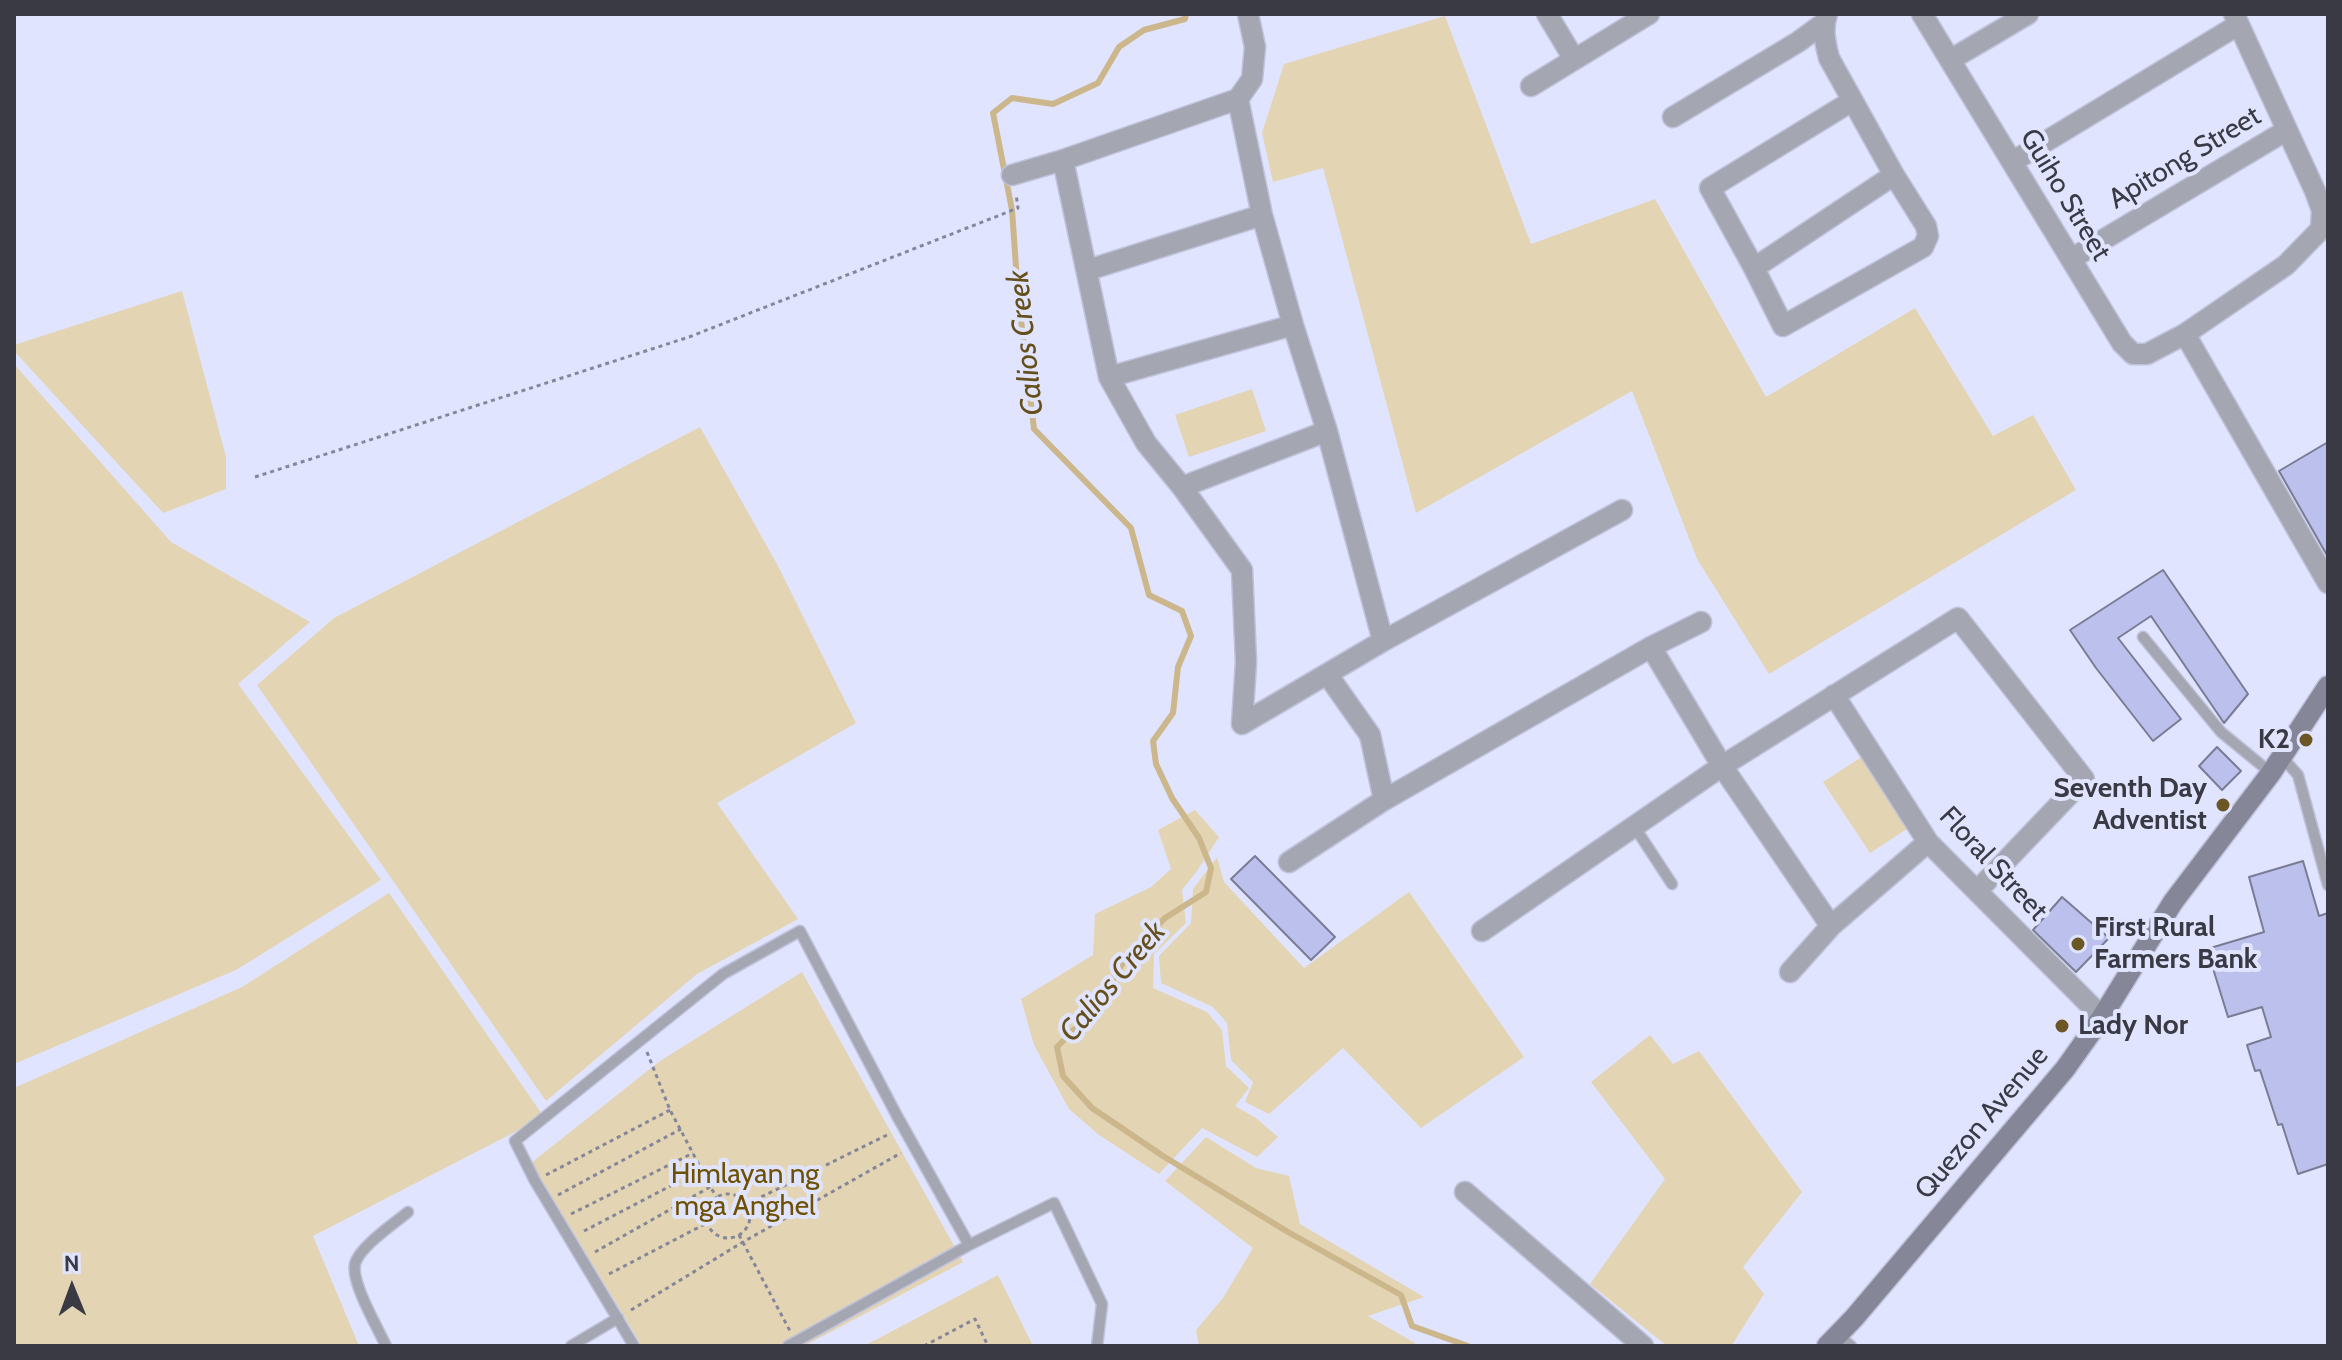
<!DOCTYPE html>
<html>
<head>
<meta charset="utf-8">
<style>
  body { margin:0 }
  #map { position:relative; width:2342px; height:1360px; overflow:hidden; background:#e1e4ff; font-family:Cabin,sans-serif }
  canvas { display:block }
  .frame { position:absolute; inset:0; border:16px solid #393a44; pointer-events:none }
  .north { position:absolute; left:32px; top:1248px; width:80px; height:80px; -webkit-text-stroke:6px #e1e4ff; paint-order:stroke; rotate:359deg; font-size:22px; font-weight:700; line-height:32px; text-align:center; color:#393a44 }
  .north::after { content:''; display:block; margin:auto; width:28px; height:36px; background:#393a44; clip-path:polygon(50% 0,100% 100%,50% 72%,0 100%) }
</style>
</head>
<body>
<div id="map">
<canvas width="2342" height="1360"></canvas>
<div class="frame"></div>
<div class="north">N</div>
</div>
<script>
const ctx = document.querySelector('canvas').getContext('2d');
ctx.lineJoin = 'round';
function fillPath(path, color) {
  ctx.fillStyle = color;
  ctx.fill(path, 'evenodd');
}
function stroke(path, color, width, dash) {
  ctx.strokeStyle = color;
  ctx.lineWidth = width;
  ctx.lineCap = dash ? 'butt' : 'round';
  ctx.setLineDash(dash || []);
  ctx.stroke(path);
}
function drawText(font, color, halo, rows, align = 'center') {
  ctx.font = font + ' Cabin,sans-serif';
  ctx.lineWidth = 8;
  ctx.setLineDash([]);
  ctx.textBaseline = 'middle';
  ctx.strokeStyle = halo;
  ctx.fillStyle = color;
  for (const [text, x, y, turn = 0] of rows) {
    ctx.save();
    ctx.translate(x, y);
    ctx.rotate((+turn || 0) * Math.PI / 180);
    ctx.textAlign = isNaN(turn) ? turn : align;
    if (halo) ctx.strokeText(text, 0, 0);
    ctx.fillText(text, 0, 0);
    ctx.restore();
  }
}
const green = new Path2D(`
  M1445,16L1531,244L1655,199L1766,397L1915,308L1993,436L2033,415L2076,490L1769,674L1697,559L1632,391L1416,513L1323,168L1273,182L1262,133L1284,64Z
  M182,291L226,457V489L163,513L14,351V345Z
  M14,364L171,542L310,622L238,684L381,880L236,970L14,1064Z
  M1252,389L1266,431L1189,457L1175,415Z
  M700,427L778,566L856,723L717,803L798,919L697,974L546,1101L257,685L334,618Z
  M1863,756L1910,827L1870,853L1823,782Z
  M1195,810L1219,837L1197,871L1182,890L1186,923L1154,954L1153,988L1207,1012L1222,1030L1226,1066L1249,1088L1235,1106L1256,1118L1278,1137L1257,1157L1202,1128L1159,1174L1099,1135L1069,1109L1034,1045L1021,999L1093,955L1095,914L1151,887L1171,869L1158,830Z
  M1217,857L1224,882L1304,968L1409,892L1524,1057L1421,1128L1343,1048L1269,1114L1245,1102L1253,1082L1231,1060L1227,1023L1213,1007L1161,983L1159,956L1191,923L1193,889Z
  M389,893L544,1117L313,1236L359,1346H14V1088L242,987Z
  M802,972L963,1262L804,1346H642L531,1163L660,1061Z
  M1650,1035L1673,1064L1699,1051L1802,1192L1743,1267L1764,1294L1732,1345L1728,1346H1667L1590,1284L1665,1179L1591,1082Z
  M1206,1137L1256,1168L1289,1176L1300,1224L1424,1297L1368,1316L1415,1343L1414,1346H1199L1196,1330L1223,1298L1253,1248L1165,1181Z
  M998,1275L1033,1346H864Z`);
const stream = new Path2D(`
  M1186,14L1185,19L1144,30L1119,47L1098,83L1053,104L1012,98L993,113L1012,210L1018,295L1034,429L1131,528L1149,595L1182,611L1191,636L1178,667L1173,713L1153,741L1156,764L1172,798L1199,838L1211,868L1206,892L1165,918L1124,961L1096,1007L1057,1047L1063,1076L1092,1108L1163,1156L1288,1232L1401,1295L1412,1326L1468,1346`);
const building = new Path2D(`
  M2328,442V557L2279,471Z
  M2163,570L2248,694L2224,723L2151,616L2118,638L2181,719L2153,741L2096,668L2070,630Z
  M2217,747L2241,771L2222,790L2199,766Z
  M1255,856L1335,937L1311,960L1231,879Z
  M2303,861L2319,916L2328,913V1164L2298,1174L2282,1124L2278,1125L2260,1070L2255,1071L2247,1045L2271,1037L2262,1007L2228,1017L2207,949L2264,932L2249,877Z
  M2062,897L2109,938L2076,972L2033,930Z`);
const path = new Path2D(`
  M255,477L689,337L1018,208L1016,194
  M647,1052L670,1110L716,1197
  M546,1175L670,1110
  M706 1216a22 22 0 1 1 44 0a22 22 0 1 1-44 0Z
  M558,1195L681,1129
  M747,1204L889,1134
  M571,1214L693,1153
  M584,1231L701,1170
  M739,1235L790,1331
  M595,1252L710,1187
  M609,1274L705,1224
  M631,1310L743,1242L901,1153
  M924,1346L975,1319L988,1346`);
const service = new Path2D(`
  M2143,637L2221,732L2271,773
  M2282,757L2298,775L2328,885
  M1634,826L1672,884
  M969,1245L1054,1203L1102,1304L1097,1346
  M1837,1334L1851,1346
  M386,1346C378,1328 351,1283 355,1264C359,1247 395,1223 408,1212
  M571,1346L618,1318
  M634,1346L535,1181L515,1141L723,974L800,931L896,1114L969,1245L788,1346`);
const minor = new Path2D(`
  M1547,14L1574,59
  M1827,14C1822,29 1825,42 1829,58L1894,175L1926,226L1928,236L1923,247L1783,326L1754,268L1710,188L1852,101
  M1922,14L2122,343L2133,354H2147L2185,334L2286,265L2321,229L2322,210L2315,191L2234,14
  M1950,60L2028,14
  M1531,86L1649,14
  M1238,99L1262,215L1293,325L1327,431L1383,641
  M1673,117L1798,42L1824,23
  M1063,160L1109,377L1146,443L1182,487L1242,570L1246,662L1242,724
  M2012,162L2238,25
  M1012,175L1063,160L1238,99L1252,79L1255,47L1248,14
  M2071,259L2287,130
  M1754,268L1894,175
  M1088,270L1262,215
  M2185,334L2328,583
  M1109,377L1293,325
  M1182,487L1327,431
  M1651,647L1722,766L1831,926
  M1327,674L1370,735L1384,800
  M1834,695L1928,842L2102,1017
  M1242,724L1383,641L1622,510
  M1289,862L1384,800L1651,647L1701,622
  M1482,931L1722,766L1958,618L2084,779L1977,891
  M1790,972L1831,926L1928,842
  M1465,1192L1643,1346`);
const secondary = new Path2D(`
  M1827,1346L1854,1318L2065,1069L2102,1017L2173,902L2271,773L2328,686`);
const markers = [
  [2306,740,8,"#6c5626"],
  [2223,805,8,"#6c5626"],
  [2078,944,8,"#6c5626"],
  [2062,1026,8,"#6c5626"]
];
const streetNames = [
  ["Apitong Street",2185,158,-31],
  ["Guiho Street",2065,195,59],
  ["Floral Street",1993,864,47],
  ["Quezon Avenue",1982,1123,-50]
];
const poiNames = [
  ["K2",2290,740],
  ["Seventh Day",2207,789],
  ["Adventist",2207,821],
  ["First Rural",2094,928,"left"],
  ["Farmers Bank",2094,960,"left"],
  ["Lady Nor",2078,1026,"left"]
];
const parkNames = [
  ["Himlayan ng",745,1175],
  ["mga Anghel",745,1207]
];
const waterNames = [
  ["Calios Creek",1026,343,-96],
  ["Calios Creek",1113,982,-50]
];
fillPath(green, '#e3d4b3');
stroke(stream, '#ccb68b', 6);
fillPath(building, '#bcc0ed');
stroke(building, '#7a7c94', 2);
stroke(service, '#bfc2da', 13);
stroke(minor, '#bfc2da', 23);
stroke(secondary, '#bfc2da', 23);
stroke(path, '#858799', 3, [4, 4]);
stroke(service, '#a4a6b1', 10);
stroke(minor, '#a4a6b1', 20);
stroke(secondary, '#858697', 20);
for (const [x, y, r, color] of markers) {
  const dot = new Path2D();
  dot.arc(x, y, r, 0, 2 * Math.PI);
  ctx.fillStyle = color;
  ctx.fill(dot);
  stroke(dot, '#e1e4ff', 3);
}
drawText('28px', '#393a44', '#e1e4ff', streetNames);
drawText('bold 28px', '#393a44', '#e1e4ff', poiNames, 'right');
drawText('28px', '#6d5000', '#e1e4ff', parkNames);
drawText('italic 30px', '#654f1b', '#e1e4ff', waterNames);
</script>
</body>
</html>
